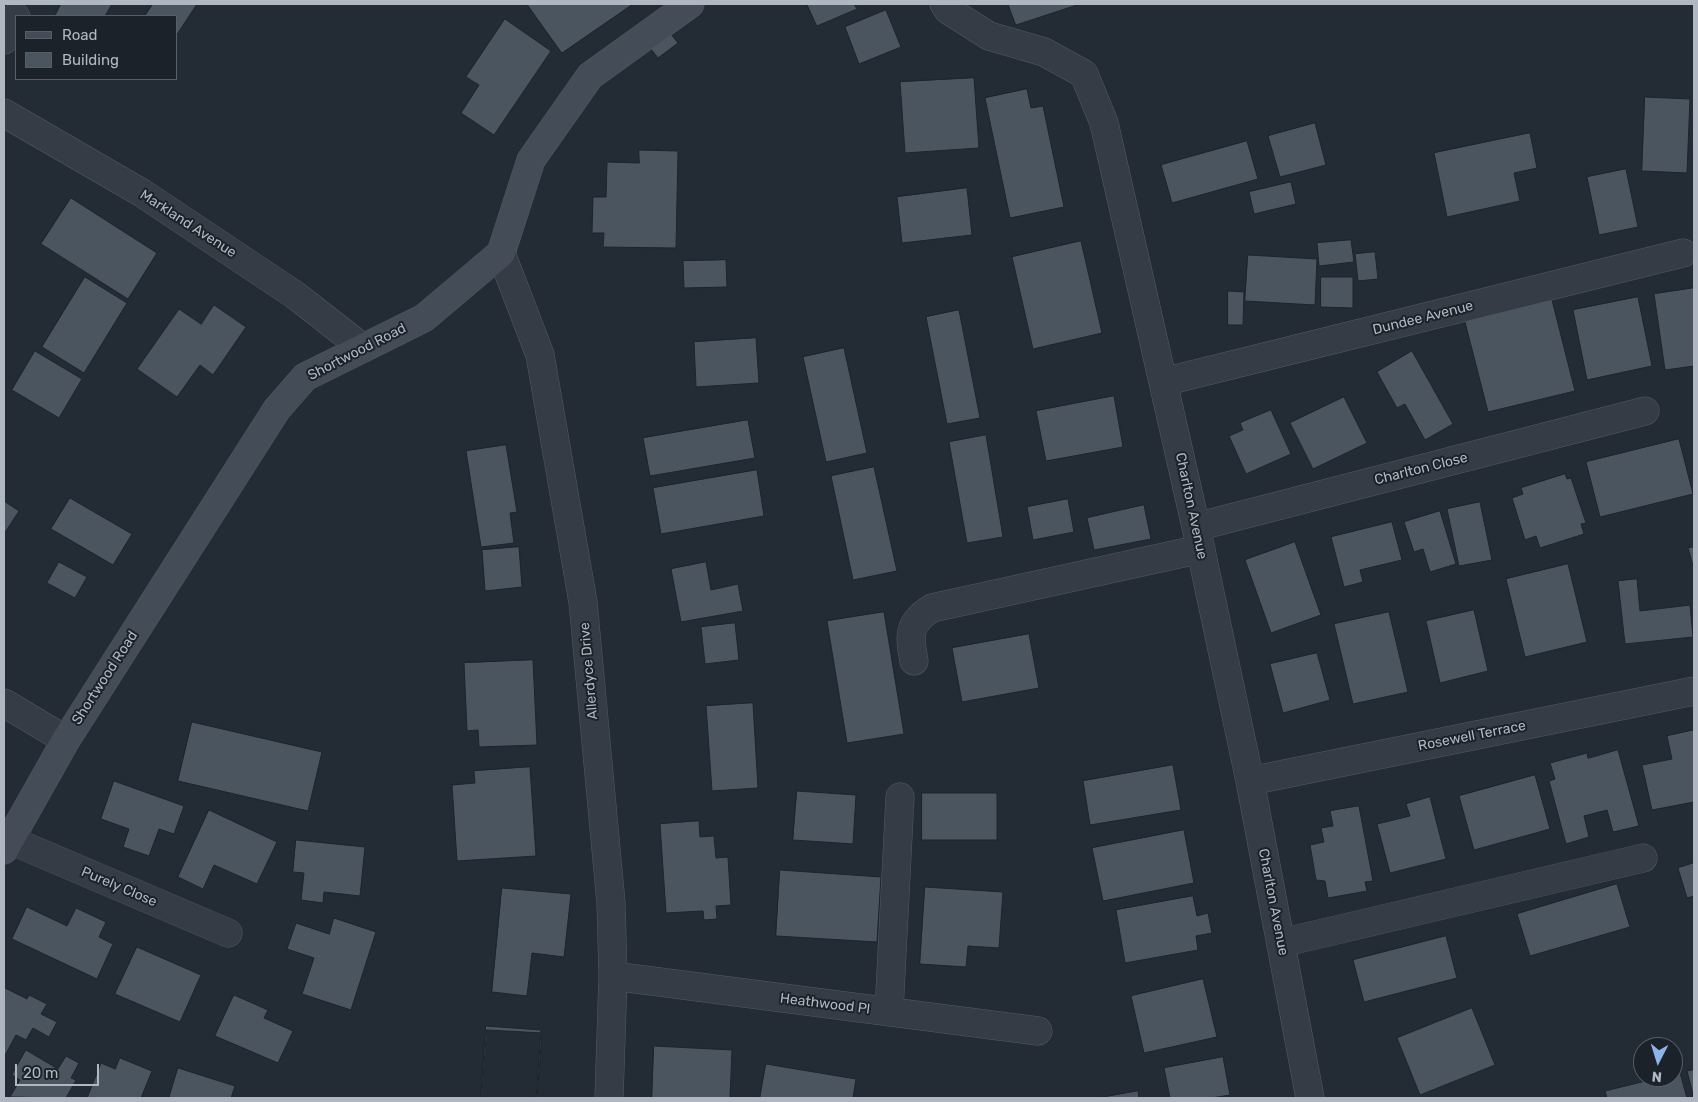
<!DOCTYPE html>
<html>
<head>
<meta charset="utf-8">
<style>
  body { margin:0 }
  #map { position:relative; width:1698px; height:1102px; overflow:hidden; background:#232b34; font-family:Rubik,sans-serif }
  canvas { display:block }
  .frame { position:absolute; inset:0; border:5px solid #b0b7c2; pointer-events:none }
  .legend { position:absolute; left:15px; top:15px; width:162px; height:65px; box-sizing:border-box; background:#1b222a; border:1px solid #575e67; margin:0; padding:6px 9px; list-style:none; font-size:15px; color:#b0b7c2 }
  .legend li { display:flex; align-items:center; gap:10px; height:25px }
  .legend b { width:25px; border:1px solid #575e67 }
  .north { position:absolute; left:1633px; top:1037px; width:50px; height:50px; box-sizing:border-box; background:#1b222a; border:1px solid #575e67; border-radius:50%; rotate:185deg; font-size:14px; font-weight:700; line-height:20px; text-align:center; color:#b0b7c2 }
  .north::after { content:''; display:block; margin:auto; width:18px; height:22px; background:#8eb3e9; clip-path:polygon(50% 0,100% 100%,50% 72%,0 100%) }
  .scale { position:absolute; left:15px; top:1064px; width:84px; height:22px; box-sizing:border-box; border:2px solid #b0b7c2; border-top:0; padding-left:6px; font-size:15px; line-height:18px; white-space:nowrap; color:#b0b7c2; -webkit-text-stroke:4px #1b222a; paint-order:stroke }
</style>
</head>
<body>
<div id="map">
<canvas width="1698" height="1102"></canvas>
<div class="frame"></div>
<ul class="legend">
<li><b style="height:6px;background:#444c58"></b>Road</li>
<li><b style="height:14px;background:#4b5560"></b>Building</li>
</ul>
<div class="north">N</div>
<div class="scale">20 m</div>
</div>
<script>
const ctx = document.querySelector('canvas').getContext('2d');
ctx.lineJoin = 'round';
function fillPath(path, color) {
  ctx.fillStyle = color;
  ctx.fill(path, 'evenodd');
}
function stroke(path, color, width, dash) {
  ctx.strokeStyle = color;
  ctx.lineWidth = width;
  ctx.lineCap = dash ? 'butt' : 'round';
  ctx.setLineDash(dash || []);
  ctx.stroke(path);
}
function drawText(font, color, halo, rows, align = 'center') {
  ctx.font = font + ' Rubik,sans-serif';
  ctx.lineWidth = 4;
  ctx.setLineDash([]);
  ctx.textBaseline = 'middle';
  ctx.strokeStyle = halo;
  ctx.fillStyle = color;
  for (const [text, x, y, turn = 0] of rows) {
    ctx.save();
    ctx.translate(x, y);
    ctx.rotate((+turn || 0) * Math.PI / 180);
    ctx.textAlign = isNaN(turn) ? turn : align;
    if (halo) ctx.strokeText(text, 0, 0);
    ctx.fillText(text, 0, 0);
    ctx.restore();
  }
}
const building = new Path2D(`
  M61,4H112L105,16H55Z
  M153,4H197L176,36V16H145Z
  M527,4H633L562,53Z
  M807,4H854L857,9L817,26Z
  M1008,4H1076L1077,5L1016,25Z
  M886,10L901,47L859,64L845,27Z
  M505,19L551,51L494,135L461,113L479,85L466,77Z
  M671,34L678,43L658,58L651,49Z
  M974,78L979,148L905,153L900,82Z
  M1027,89L1031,108L1043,106L1064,207L1010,218L985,98Z
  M1645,97L1690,99L1687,173L1642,171Z
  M1315,123L1326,165L1280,177L1268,136Z
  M1530,133L1537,168L1514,173L1520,201L1447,217L1434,153Z
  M1247,141L1258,179L1172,203L1161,165Z
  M639,150L678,151L676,248L603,247L604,233H592L593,197H606L607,162L639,163Z
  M1626,169L1638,227L1599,235L1587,177Z
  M1291,182L1296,204L1254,214L1249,192Z
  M967,188L972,235L902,243L897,197Z
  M71,198L157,253L128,299L41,244Z
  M1351,240L1354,262L1319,266L1317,243Z
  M1081,241L1102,333L1033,349L1012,257Z
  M1375,252L1378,279L1358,281L1355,254Z
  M1248,255L1317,259L1315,305L1245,301Z
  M726,260L727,287L684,288L683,261Z
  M85,277L127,303L84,373L42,347Z
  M1321,277H1353V308L1321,307Z
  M1694,288V366L1665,370L1654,294Z
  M1228,291L1244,292L1243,325H1228Z
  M1551,296L1575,391L1488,412L1464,318Z
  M1638,297L1652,366L1587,380L1573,310Z
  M214,305L246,327L213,375L200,365L177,397L137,369L179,309L201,324Z
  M959,310L980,418L947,424L926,317Z
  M756,338L759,383L696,387L694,342Z
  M844,348L867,453L826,462L803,357Z
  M35,351L82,379L59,418L12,390Z
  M1412,351L1453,424L1425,440L1405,404L1397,408L1377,372Z
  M1114,396L1123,447L1046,461L1036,411Z
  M1344,397L1367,443L1313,469L1290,423Z
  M1271,410L1291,454L1246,474L1229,436L1243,430L1240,423Z
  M748,420L755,458L650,476L643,438Z
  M986,435L1003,537L967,543L949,442Z
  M1679,439L1693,494L1600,517L1586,462Z
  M506,445L517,512L510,513L514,543L481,547L466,451Z
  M874,467L897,571L853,580L831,476Z
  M757,470L764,516L661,534L653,488Z
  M1565,474L1567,479L1571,478L1586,523L1581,524L1584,534L1540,548L1536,536L1525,540L1512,498L1523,494L1521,488Z
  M70,498L132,534L113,565L51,529Z
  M1068,499L1074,532L1033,540L1027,507Z
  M4,501L19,511L4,534Z
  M1480,502L1492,560L1459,566L1447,509Z
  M1144,505L1151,539L1094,550L1087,518Z
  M1440,511L1456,564L1430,572L1423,549L1414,552L1404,522Z
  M1392,522L1402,560L1360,570L1363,582L1344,587L1331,537Z
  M1295,542L1321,615L1271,633L1245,560Z
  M519,547L522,587L485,591L482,550Z
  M1694,547V569L1688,548Z
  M59,562L87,577L75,598L47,583Z
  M706,562L711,590L738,584L743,611L681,622L671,569Z
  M1568,564L1587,642L1525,657L1506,579Z
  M1637,579L1640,611L1690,605L1693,637L1625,644L1618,581Z
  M1474,610L1488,671L1440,683L1426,621Z
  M884,612L904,734L847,743L827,621Z
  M1389,612L1408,692L1353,704L1334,624Z
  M735,623L739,660L705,664L701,627Z
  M1029,634L1039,688L962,702L952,648Z
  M1317,653L1330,700L1283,713L1270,664Z
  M533,660L537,745L479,747L478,730L467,731L464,663Z
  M753,703L758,788L712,791L706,706Z
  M192,722L322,752L308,811L178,781Z
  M1694,730V802L1652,810L1642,765L1672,759L1667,736Z
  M1618,750L1639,826L1613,832L1607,810L1584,816L1589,837L1566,844L1549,781L1555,779L1550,763L1587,753L1588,758Z
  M1173,765L1181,810L1090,825L1083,781Z
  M530,767L536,856L457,861L452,785L475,783L474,771Z
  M1535,775L1550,829L1474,850L1459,796Z
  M114,781L184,806L174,834L159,829L149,856L123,847L129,829L101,819Z
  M797,791L856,795L853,844L793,840Z
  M922,793H997V840H922Z
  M1430,797L1446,859L1390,873L1377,824L1410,816L1406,804Z
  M1359,806L1373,881L1365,882L1367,891L1328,898L1325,881L1316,880L1310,845L1324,842L1321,828L1333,826L1330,811Z
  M209,810L277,842L257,884L214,865L203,889L178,877Z
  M699,821L700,837L714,836L716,858L728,857L731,905L716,906L717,919L704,920L703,911L666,913L660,824Z
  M1184,830L1194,883L1103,901L1092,848Z
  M296,840L365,847L360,896L324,892L323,903L301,900L304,873L293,872Z
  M1694,863V896L1687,898L1678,868Z
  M780,870L881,877L877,942L776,936Z
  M1617,884L1630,927L1530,956L1517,914Z
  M925,887L1003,892L999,948L968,946L966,967L920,964Z
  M502,888L571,894L564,957L532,953L527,996L492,992Z
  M1193,896L1197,916L1208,913L1212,933L1196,936L1198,950L1125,963L1116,910Z
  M27,907L67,926L76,908L106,922L99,937L113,944L97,979L12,939Z
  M334,918L376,932L351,1010L302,994L314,958L287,949L296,923L329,934Z
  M1446,936L1457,978L1364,1002L1353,960Z
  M137,947L201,975L180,1022L115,994Z
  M1203,979L1217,1037L1144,1053L1131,996Z
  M5,988L27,999L29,995L47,1004L41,1014L57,1022L49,1037L33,1028L26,1040L16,1035L4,1057Z
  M234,995L268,1010L264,1018L293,1031L278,1063L215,1036Z
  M1472,1008L1495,1065L1420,1095L1397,1038Z
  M486,1026L541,1030L536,1098H481Z
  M487,1030L542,1033L537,1098H482Z
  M654,1046L732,1050L730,1098H652Z
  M26,1050L58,1069L66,1056L79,1063L71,1078L76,1080L66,1098L10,1097L20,1080L12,1075Z
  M1223,1057L1230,1095L1211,1098H1170L1164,1068Z
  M120,1058L152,1071L141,1098H87L101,1063L115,1069Z
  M766,1064L856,1079L853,1098H760Z
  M178,1068L235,1086L231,1098H169Z
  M1694,1070V1098L1687,1071Z
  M1680,1073L1687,1098H1607L1605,1091L1662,1077H1673V1074Z
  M1138,1091L1139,1098H1098Z`);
const street = new Path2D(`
  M944,4L948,10L989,36L1044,52L1084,74L1104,123L1196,527L1250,781L1310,1098
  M4,40L16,17
  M4,113L142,193L295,295L363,348
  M501,253L540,355L583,602L611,903L613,976L609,1098
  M1163,382L1683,253
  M1196,527L1645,411
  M914,661C909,635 908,623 932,608L1201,549
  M4,703L66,740
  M1250,781L1694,691
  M10,840L228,933
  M1281,943L1643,858
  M613,976L1038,1031
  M889,1012L900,797`);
const secondary = new Path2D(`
  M4,850L66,740L277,409L305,377L424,318L501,253L531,160L590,76L690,4`);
const streetNames = [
  ["Markland Avenue",188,224,33],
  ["Dundee Avenue",1423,318,-14],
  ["Shortwood Road",357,352,-27],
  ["Charlton Close",1421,469,-14],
  ["Charlton Avenue",1191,506,78],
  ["Allerdyce Drive",589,671,-95],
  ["Shortwood Road",105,678,-57],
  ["Rosewell Terrace",1472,736,-11],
  ["Purely Close",119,887,23],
  ["Charlton Avenue",1273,902,79],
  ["Heathwood Pl",825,1004,7]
];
fillPath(building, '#4b5560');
stroke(building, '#1d242c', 1);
stroke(street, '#535a63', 29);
stroke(secondary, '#535a63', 29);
stroke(street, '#363c45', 28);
stroke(secondary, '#444c58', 28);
drawText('14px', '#b0b7c2', '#1b222a', streetNames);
</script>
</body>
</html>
